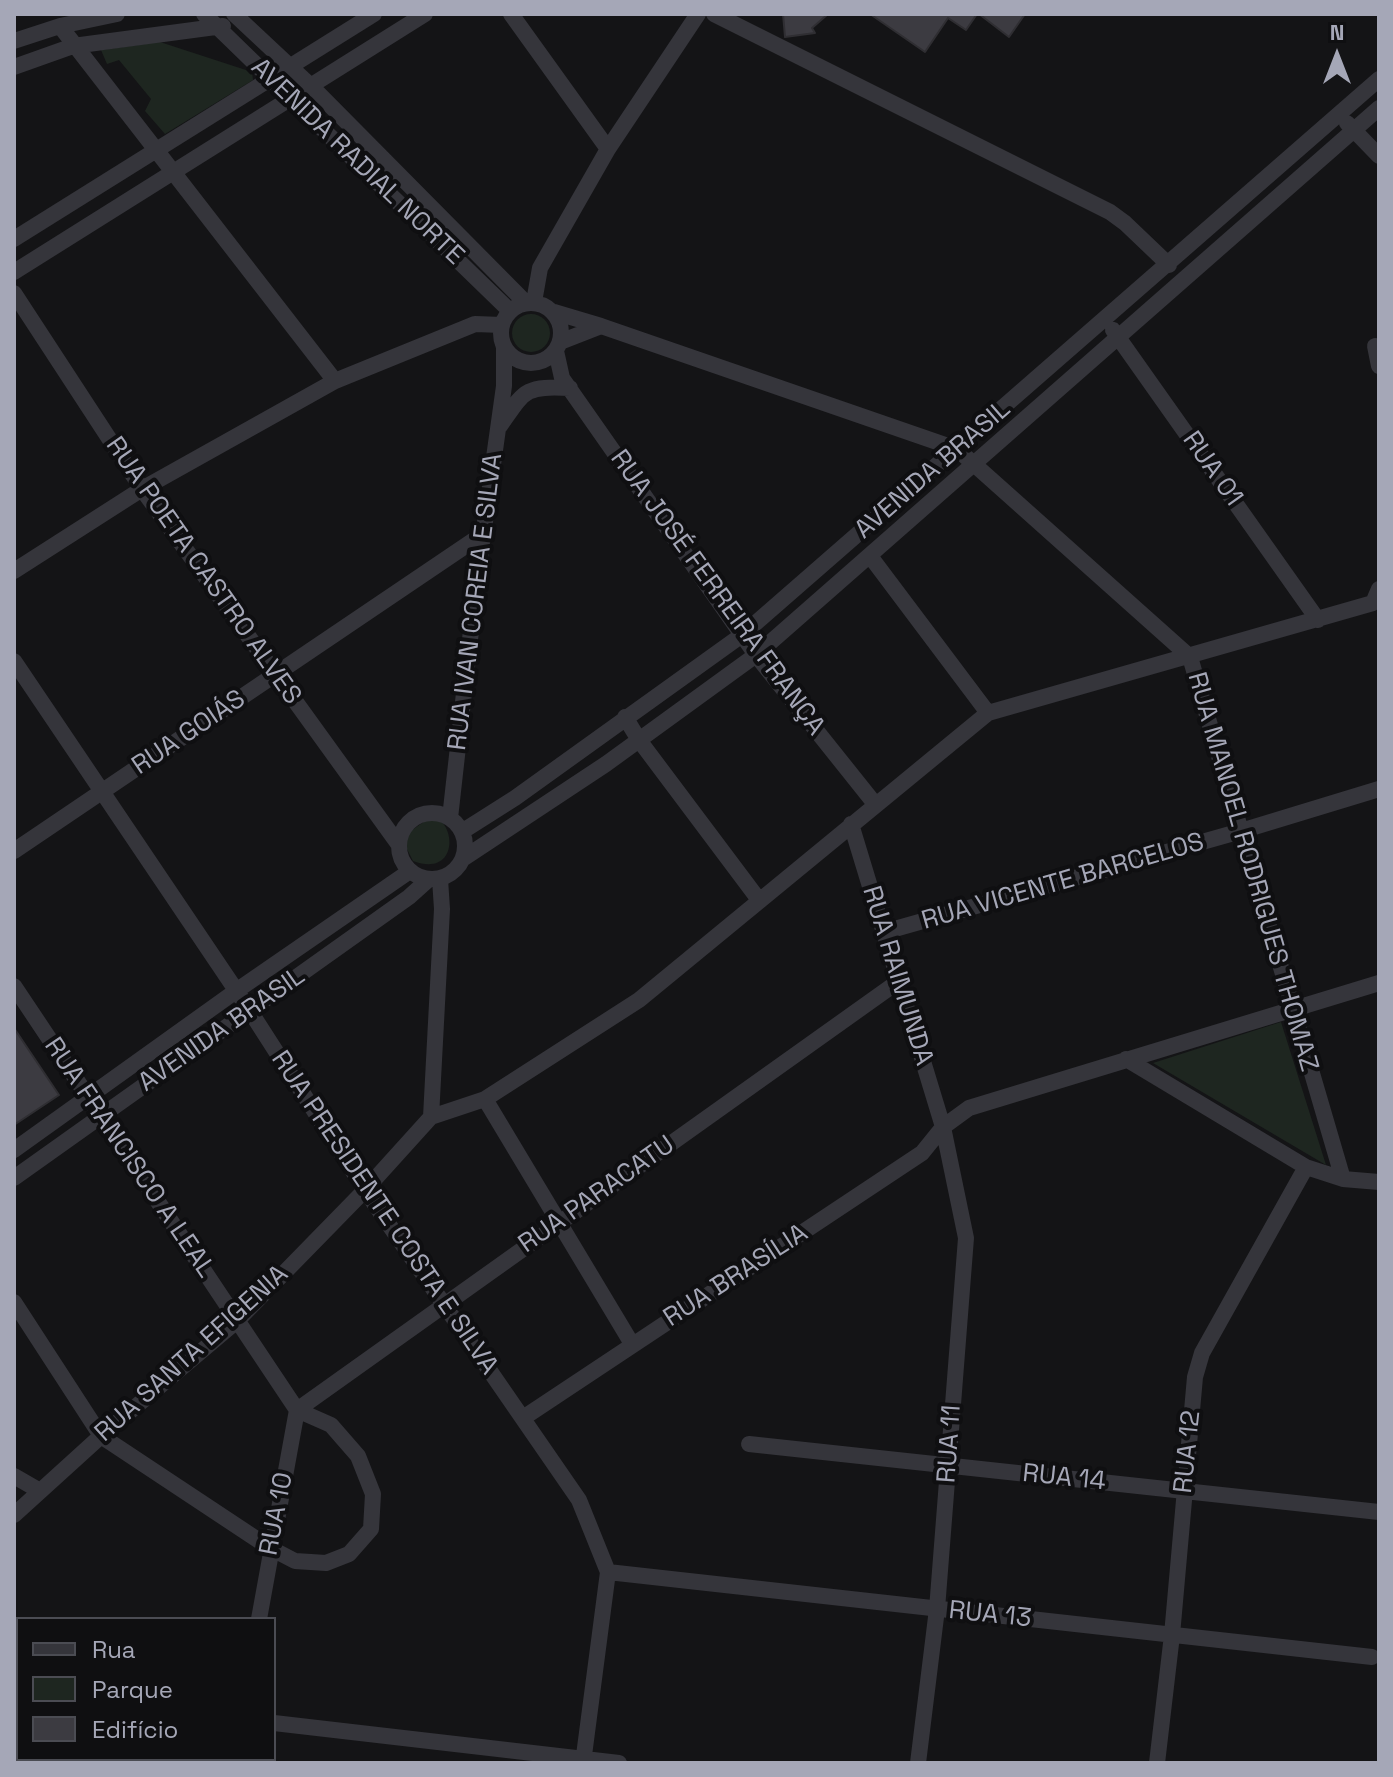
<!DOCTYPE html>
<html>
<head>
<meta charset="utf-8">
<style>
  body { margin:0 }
  #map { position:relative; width:1393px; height:1777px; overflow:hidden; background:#141416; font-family:"Space Grotesk",sans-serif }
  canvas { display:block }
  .frame { position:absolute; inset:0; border:16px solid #a5a7b7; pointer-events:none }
  .legend { position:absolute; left:16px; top:1617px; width:260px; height:144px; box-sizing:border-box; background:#0f0f11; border:2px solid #4b4c53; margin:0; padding:10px 14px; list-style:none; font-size:24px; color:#a5a7b7 }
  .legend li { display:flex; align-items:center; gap:16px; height:40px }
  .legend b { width:40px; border:2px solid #4b4c53 }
  .north { position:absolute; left:1297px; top:16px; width:80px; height:80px; -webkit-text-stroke:6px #0f0f11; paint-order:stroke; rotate:0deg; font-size:22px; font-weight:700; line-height:32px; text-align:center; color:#a5a7b7 }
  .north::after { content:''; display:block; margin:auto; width:28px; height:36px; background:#a5a7b7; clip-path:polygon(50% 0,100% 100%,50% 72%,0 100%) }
</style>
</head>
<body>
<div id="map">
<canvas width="1393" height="1777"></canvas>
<div class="frame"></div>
<ul class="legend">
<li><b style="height:10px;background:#35353b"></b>Rua</li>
<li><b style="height:22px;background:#1e2620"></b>Parque</li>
<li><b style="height:22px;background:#3c3b41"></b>Edifício</li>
</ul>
<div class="north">N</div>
</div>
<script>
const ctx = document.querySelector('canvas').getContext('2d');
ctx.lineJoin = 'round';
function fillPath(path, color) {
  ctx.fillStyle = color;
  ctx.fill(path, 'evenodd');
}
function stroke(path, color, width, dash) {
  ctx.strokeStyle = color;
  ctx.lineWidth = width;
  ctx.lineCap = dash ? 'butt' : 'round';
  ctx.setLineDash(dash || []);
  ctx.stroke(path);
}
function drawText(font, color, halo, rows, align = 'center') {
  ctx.font = font + ' "Space Grotesk",sans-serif';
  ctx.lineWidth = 8;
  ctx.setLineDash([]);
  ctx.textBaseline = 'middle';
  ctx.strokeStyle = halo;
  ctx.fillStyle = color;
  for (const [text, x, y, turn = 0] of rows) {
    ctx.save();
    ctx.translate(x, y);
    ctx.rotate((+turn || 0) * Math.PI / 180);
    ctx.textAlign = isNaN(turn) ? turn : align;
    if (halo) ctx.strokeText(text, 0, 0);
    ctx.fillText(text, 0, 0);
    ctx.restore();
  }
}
const green = new Path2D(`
  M160,42L252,72L253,80L165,134L145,111L151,99L119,60L107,64L101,50Z
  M512 333a19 19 0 1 1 38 0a19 19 0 1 1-38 0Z
  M432,816C457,822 459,878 413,861L404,843L408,833Z
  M1281,1022L1326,1165L1153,1063Z`);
const building = new Path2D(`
  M783,14H828L812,28L815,33L785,37Z
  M870,14H977L966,30L948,18L925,52Z
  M979,14H1025L1009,37Z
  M14,1028L59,1095L14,1125Z`);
const minor = new Path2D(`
  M204,14L510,311
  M234,14L311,86L526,303
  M511,14L608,149
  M714,14L1110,212L1125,223L1169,265
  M60,26L335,381
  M14,41L60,26L117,14
  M14,67L73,46L223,26
  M1347,123L1379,156
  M14,239L374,14
  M14,272L425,14
  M14,293L142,489L399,845
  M534,302L540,268L608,149L698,14
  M501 333a30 30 0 1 1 60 0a30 30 0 1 1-60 0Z
  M554,312L601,326L957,449L1190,657L1343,1179
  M1113,330L1318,620
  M560,342L601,326
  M1375,346L1379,366
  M556,351L562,378L756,655L875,804
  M500,426C525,390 524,386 570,388
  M870,556L988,713
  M14,571L142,489L335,381L475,324L502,325
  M14,661L250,1011L365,1190L579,1500L608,1572L583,1763
  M625,717L639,740L759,900
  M399 846a33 33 0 1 1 66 0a33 33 0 1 1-66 0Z
  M450,818L476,586L504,386V346
  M851,824L943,1127L966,1238L937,1609L918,1763
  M463,831L515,798L742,635L1379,79
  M14,851L483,534
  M464,858L606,764L756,655L1379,108
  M884,932L1241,831L1379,789
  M14,986L297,1410
  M1126,1059L1306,1167L1343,1179L1379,1182
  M485,1099L632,1344
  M431,1117L485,1099L639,1000L988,713L1373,603L1379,589
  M14,1150L236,991L410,871
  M14,1178L409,897L429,879
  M14,1302L101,1436L270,1548L295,1561L326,1563L349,1554L371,1529L373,1494L358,1456L331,1425L297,1410
  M297,1410L899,981
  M523,1418L922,1153L943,1127L969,1108L1379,983
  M749,1444L1379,1512
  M14,1476L40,1491
  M14,1515L101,1436L237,1321L365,1190L431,1117L442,909L440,879
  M608,1572L1372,1657
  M259,1619L297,1410
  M14,1703L18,1704
  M274,1723L619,1763
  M239,1763V1759
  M1157,1763L1172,1635L1195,1377L1202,1353L1306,1167`);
const streetNames = [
  ["AVENIDA RADIAL NORTE",357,162,44],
  ["RUA 01",1212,469,55],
  ["AVENIDA BRASIL",933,470,-41],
  ["RUA POETA CASTRO ALVES",203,571,55],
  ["RUA JOSÉ FERREIRA FRANÇA",717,593,54],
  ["RUA IVAN COREIA E SILVA",476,602,-83],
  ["RUA GOIÁS",189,733,-34],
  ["RUA MANOEL RODRIGUES THOMAZ",1252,872,74],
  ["RUA VICENTE BARCELOS",1063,882,-16],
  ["RUA RAIMUNDA",897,976,73],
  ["AVENIDA BRASIL",222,1030,-35],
  ["RUA FRANCISCO A LEAL",129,1158,56],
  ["RUA PARACATU",597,1195,-35],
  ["RUA PRESIDENTE COSTA E SILVA",384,1213,56],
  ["RUA BRASÍLIA",736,1276,-33],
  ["RUA SANTA EFIGENIA",192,1354,-42],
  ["RUA 11",950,1444,-86],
  ["RUA 12",1188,1452,-84],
  ["RUA 14",1064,1478,6],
  ["RUA 10",277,1514,-79],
  ["RUA 13",990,1615,6]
];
fillPath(green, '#1e2620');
fillPath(building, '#3c3b41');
stroke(building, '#2f2e32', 2);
stroke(minor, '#35353b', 16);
drawText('26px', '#a5a7b7', '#0f0f11', streetNames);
</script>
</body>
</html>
